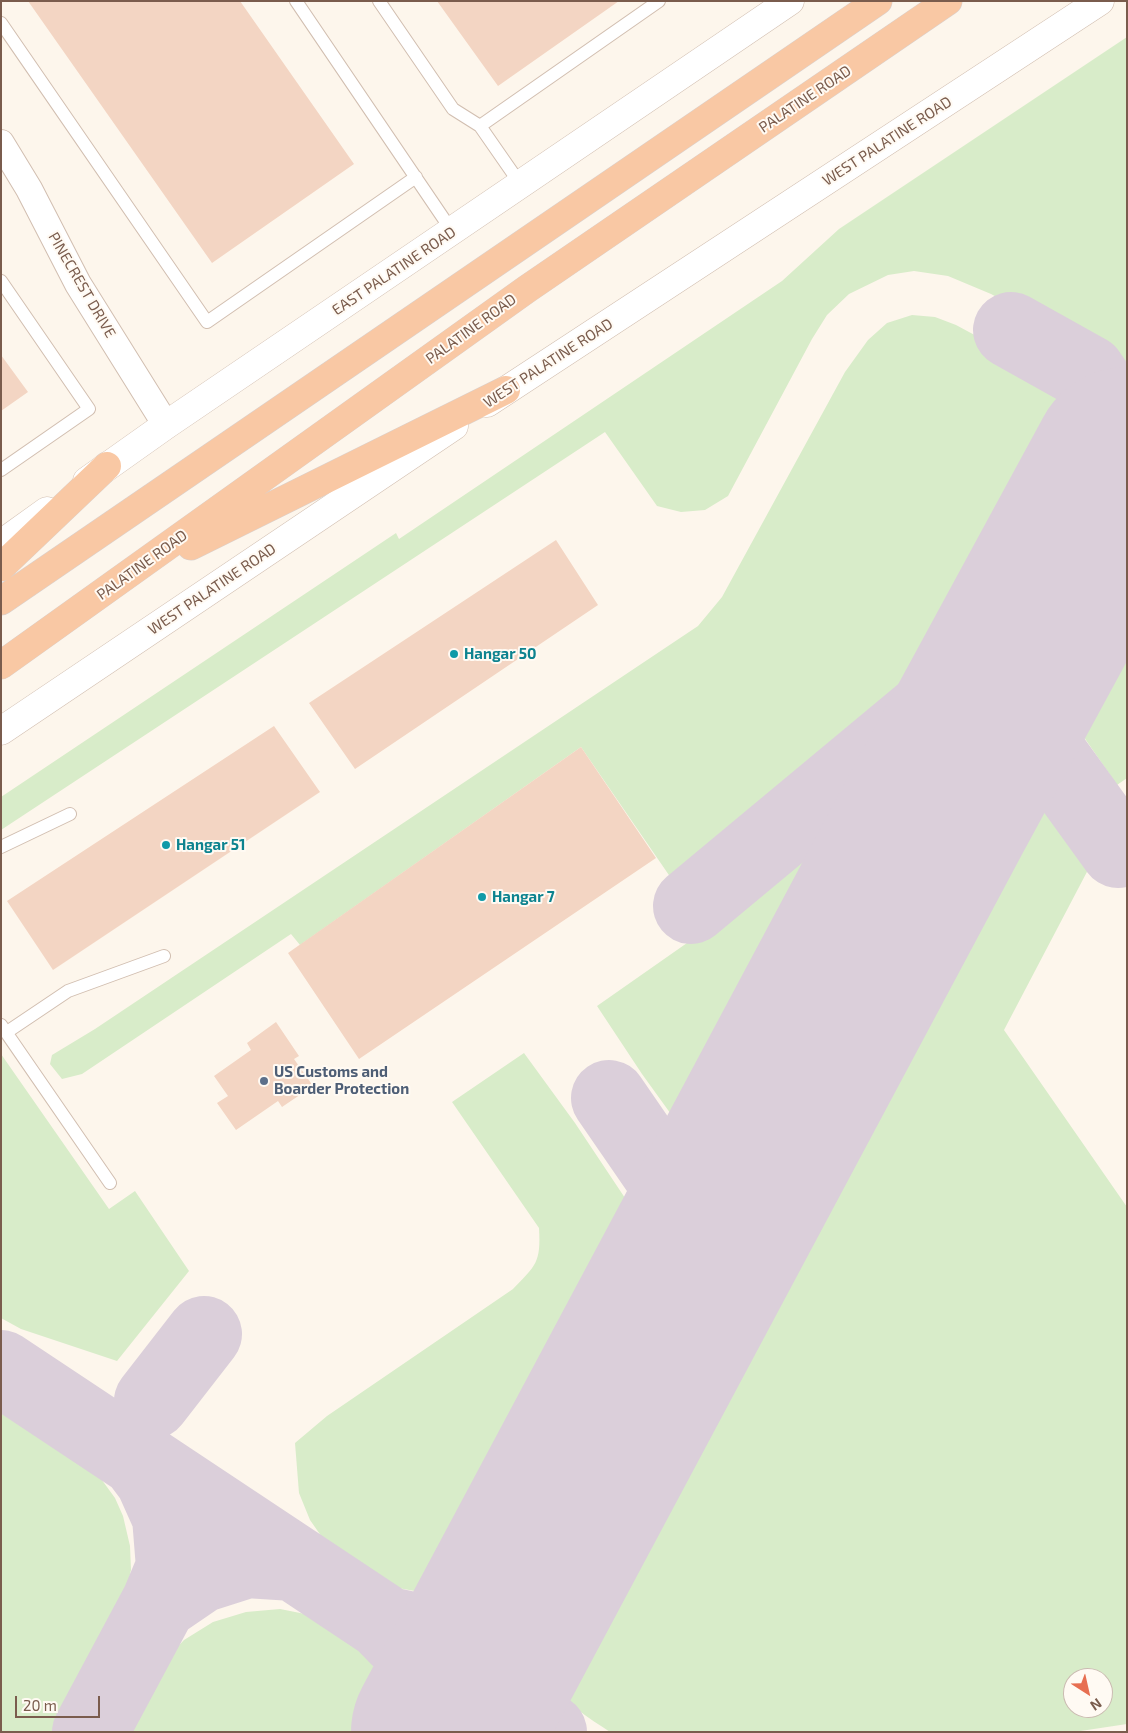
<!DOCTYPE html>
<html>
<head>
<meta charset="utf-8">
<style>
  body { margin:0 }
  #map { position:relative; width:1128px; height:1733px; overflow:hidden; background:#fdf6ec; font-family:"Exo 2",sans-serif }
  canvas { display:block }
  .frame { position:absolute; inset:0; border:2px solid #7a5c4d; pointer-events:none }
  .north { position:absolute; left:1063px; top:1668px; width:50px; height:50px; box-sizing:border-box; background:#fffaf3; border:1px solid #cabbb1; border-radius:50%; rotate:145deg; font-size:14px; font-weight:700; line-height:20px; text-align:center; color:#7a5c4d }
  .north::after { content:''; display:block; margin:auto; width:18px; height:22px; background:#e76f51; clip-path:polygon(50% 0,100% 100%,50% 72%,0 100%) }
  .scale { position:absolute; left:15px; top:1696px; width:85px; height:22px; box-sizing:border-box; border:2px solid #7a5c4d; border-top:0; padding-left:6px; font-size:15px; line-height:18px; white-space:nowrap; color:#7a5c4d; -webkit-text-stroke:4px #fffaf3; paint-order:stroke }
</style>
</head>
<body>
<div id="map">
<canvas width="1128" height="1733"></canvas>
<div class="frame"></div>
<div class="north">N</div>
<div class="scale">20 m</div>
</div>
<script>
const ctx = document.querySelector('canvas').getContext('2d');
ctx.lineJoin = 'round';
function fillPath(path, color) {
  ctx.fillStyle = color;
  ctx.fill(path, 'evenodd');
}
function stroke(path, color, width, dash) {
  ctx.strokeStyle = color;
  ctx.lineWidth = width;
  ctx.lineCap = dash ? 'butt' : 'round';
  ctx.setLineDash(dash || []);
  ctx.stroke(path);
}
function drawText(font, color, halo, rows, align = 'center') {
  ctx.font = font + ' "Exo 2",sans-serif';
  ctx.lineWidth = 4;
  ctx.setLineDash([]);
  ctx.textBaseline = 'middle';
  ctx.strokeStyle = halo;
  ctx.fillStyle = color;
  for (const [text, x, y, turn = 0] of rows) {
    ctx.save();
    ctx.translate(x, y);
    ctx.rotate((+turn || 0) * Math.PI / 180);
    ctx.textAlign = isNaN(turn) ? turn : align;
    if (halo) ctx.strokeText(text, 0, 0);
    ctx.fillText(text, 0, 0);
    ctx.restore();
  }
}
const green = new Path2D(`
  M1127,37V366L991,294L948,276L914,271L888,275L849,294L827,315L812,339L728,496L705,510L681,512L657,506L605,432L1,830V797L396,533L399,539L782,281L839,229Z
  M912,315L935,317L956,325L1047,374L1065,392L1079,421L1084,447L1082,466L1071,501L1001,630L702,883L673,881L581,747L300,945L291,934L82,1074L62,1079L50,1064L52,1055L95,1029L698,626L722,597L845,372L868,340L887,323Z
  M1127,530V778L1117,785L1061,704L1056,673L1058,660Z
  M947,723L951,725L728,1141L712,1149L699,1144L686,1135L642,1074L597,1006L707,929L702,923L707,911L907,740Z
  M1016,786L1036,792L1059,820L1089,868L1004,1030L1127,1207V1724L1074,1732H610C600,1725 588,1718 578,1710C555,1690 540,1657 546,1627C548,1614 552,1601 556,1589L979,801L995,790ZM1073,1678H1103V1708H1073Z
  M524,1053L575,1123L655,1243L656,1263L654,1279L509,1547L481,1575L452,1587L426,1593L398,1588L375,1576L326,1543L310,1520L299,1493L295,1443L327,1416L513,1289C536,1265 541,1263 539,1228L452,1102Z
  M1,1054L109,1209L135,1191L189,1271L117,1361L21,1329L1,1318Z
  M1,1406L85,1461L99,1476L115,1498L123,1516L130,1546L131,1570L123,1605L54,1732H1Z
  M280,1609L310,1615L341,1633L368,1657L381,1680L390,1703L392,1732H126L164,1661L184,1640L213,1622L246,1612Z`);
const taxiway = new Path2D(`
  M1011,330L1088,373L1107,401L1119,432L1116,483
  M923,713L939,707L961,706L989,719L1037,747L1053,760L1118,850
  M691,906L923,713L1043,617
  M609,1098L673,1191
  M682,1291L688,1246L682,1214L673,1191L687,1194L717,1189L745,1173
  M1,1368L549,1732
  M152,1401L204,1334
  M138,1459L153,1479L170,1517L174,1567L159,1603L200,1575L247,1560L294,1563
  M90,1732L159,1603
  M436,1732C437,1720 439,1699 436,1688C428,1664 402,1642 385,1624L426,1633L464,1627L499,1609L523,1587`);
const runway = new Path2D(`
  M446,1732L938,810L1127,462`);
const building = new Path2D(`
  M28,1H240L354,164L212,263Z
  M437,1H619L498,86Z
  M1,355L28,392L1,411Z
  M556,540L598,605L355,769L309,703Z
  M274,726L320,792L53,970L7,901Z
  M581,747L656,858L359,1059L288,953Z
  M276,1022L299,1056L294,1059L313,1086L282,1107L278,1101L236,1130L217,1103L228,1096L214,1076L251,1050L247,1043Z`);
const service = new Path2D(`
  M296,1L452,231
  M379,1L453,109L480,126
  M1,23L207,322L416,177
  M521,185L480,126L659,1
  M1,281L89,409L1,470
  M1,847L70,814
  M1,1025L110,1183
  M7,1032L68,991L164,956`);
const minor = new Path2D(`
  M1,143L29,189L78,284L166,425`);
const tertiary = new Path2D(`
  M487,403L1100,1
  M87,481L166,425L790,1
  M1,544L47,511
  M1,731L454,426`);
const trunk = new Path2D(`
  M191,546L506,390
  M1,567L107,466
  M1,601L878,1
  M1,665L527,289L948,1`);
const markers = [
  [454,654,5,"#0f9aa8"],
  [166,845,5,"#0f9aa8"],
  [482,897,5,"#0f9aa8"],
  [264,1081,5,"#5c6f8a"]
];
const streetNames = [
  ["PALATINE ROAD",805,99,-34],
  ["WEST PALATINE ROAD",887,141,-33],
  ["EAST PALATINE ROAD",394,271,-34],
  ["PINECREST DRIVE",82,285,60],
  ["PALATINE ROAD",471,329,-36],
  ["WEST PALATINE ROAD",548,363,-33],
  ["PALATINE ROAD",142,565,-36],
  ["WEST PALATINE ROAD",212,589,-34]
];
const cultureNames = [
  ["Hangar 50",464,654],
  ["Hangar 51",176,845],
  ["Hangar 7",492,897]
];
const serviceNames = [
  ["US Customs and",274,1072],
  ["Boarder Protection",274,1089]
];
fillPath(green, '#d8ecc9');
stroke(taxiway, '#dbcfda', 76);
stroke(runway, '#dbcfda', 190);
fillPath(building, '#f3d5c3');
stroke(service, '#d1beb0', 14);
stroke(minor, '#d1beb0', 28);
stroke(tertiary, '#d1beb0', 29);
stroke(trunk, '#dad1cd', 29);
stroke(service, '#fff', 12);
stroke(minor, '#fff', 26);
stroke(tertiary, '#fff', 28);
stroke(trunk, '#f9c8a4', 28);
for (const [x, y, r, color] of markers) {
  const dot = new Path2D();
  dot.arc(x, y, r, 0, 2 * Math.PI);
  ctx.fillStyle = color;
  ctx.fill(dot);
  stroke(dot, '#fffaf3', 2);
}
drawText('15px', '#7a5c4d', '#fffaf3', streetNames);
drawText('bold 15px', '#0d838f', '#fffaf3', cultureNames, 'left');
drawText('bold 15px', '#4e5e75', '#fffaf3', serviceNames, 'left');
</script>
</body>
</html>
